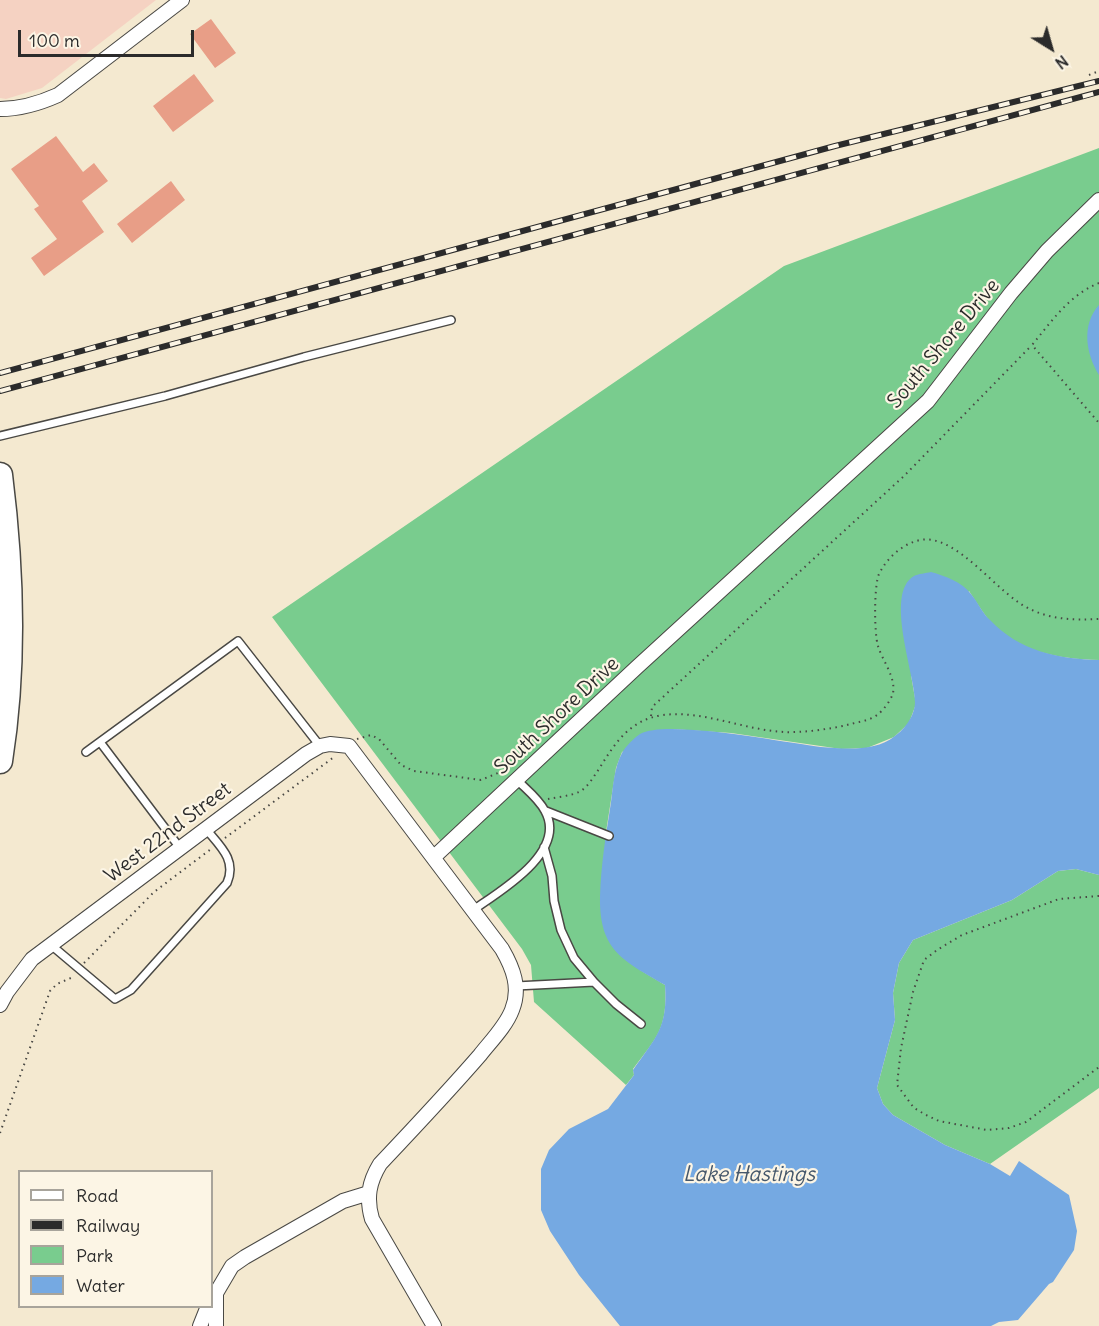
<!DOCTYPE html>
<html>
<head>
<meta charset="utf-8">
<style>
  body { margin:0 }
  #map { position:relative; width:1099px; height:1326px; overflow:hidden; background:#f4e9d0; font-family:Delius,sans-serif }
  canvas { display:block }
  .legend { position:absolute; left:18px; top:1170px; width:195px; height:138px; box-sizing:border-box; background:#fcf5e5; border:2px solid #a8a49b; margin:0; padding:8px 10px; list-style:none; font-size:18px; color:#2b2b2b }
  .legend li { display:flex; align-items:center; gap:12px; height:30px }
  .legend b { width:30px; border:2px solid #a8a49b }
  .north { position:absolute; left:1021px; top:18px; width:60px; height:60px; -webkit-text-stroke:4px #fcf5e5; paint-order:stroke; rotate:143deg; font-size:16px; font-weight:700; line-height:24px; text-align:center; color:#2b2b2b }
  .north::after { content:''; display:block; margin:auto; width:21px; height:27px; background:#2b2b2b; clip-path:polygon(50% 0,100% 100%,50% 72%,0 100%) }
  .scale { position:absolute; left:18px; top:30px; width:176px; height:27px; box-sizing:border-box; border:3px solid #2b2b2b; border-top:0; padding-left:8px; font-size:18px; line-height:21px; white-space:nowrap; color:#2b2b2b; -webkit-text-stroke:4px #fcf5e5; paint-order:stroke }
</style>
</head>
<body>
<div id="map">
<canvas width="1099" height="1326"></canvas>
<ul class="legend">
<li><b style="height:8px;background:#fff"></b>Road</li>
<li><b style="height:8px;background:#2b2b2b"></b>Railway</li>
<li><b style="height:16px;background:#79cc8e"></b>Park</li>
<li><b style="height:16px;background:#75a9e2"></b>Water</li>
</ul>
<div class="north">N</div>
<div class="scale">100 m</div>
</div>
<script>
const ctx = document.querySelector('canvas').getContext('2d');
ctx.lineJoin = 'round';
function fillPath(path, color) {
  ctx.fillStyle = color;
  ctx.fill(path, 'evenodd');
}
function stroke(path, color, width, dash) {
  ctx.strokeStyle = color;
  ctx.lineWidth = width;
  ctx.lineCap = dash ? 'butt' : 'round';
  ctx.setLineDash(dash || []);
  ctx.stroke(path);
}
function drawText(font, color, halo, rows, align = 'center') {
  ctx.font = font + ' Delius,sans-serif';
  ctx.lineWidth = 4.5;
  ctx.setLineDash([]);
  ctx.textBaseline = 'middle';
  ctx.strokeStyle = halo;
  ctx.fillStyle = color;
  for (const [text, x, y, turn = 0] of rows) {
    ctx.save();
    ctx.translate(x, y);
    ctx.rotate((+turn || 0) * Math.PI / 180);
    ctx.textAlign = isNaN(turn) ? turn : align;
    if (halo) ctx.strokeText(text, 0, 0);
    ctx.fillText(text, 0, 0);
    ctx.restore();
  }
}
const built = new Path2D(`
  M0,0H156L42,88L6,99L0,98Z`);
const green = new Path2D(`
  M1099,148V660C1059,659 1015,652 988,619C981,610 975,600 969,591L911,675L916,704L909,723L894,737L867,748L841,749L731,733L672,729L622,752L616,768L606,832L640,970L665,985C668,1028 657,1037 633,1069L634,1075L626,1085L534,1002L531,965L522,949L272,617L784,266Z
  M1076,869L1099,875V1088L990,1164L945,1145L893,1115L883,1104L877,1088L895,1020L893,993L899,963L913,940L1012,900L1058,871Z`);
const water = new Path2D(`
  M1099,305V375C1086,354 1081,325 1099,305Z
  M931,572C945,576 962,582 971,594C978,602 982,613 990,620C1019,651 1058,659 1099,660V875L1076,869L1058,871L1012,900L913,940L899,963L893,993L895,1020L877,1088L883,1104L893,1115L945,1145L990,1164L1010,1176L1019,1161L1069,1195L1077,1231L1074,1250L1053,1282L1049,1284L1018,1320L999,1322L991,1326H620L579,1275L550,1231L541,1210V1169L549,1150L569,1129L608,1109L634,1075L633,1070C656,1037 668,1028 665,985C624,961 599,951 600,897C601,863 606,835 611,802C613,786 614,768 622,753C625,747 634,738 640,734C667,719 786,743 821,747C845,749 875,752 895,736C905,729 915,715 915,702C915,674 884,593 914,576C918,574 926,573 931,572Z`);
const building = new Path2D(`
  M211,19L236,53L215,68L190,34Z
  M194,74L214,101L173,132L153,106Z
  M56,136L83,172L94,163L108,181L82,201L104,232L44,276L31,258L57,239L34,209L39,206L11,169Z
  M171,181L185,200L132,243L117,224Z`);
const path = new Path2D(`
  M1089,75L1099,71
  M1099,283C1069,295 1052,321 1032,345L1099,423
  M651,716L652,707L904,476L1032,345
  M357,739L371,735L379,739L401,765L414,771L481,780L510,768
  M548,799C558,797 570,796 579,792C587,788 592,779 597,772C614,745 628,720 663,715C703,710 744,730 784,732C802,733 830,729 847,725C857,722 869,721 877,715C883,711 891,700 893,693C896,677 882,660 878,646C874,633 874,585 879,574C887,558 902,544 920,540C958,533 998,596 1032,610C1054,620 1075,620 1099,619
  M225,838L334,757
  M1099,896L1059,899L962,935L937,950L924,960L913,992L901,1048L897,1085L914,1108L926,1115L939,1121L987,1130L1009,1128L1026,1122L1099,1067
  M84,963L154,892L211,849
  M0,1133L50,991L57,984L73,977`);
const service = new Path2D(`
  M0,436L165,396L304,357L451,320
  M100,742L180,848
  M86,752L238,641L320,746
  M546,811L609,836
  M544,847L552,876L554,901L561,930L574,958L594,982
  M473,910C499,892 568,852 545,811C539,799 526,789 517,780
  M51,945L115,999L131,990L227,883C237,860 220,846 206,829
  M516,986L594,982L616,1004L641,1024`);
const minor = new Path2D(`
  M0,109C21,109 38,104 58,95L182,0
  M434,857L636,668L916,412L928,401L1011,293L1047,251L1099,200
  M0,1005L7,992L32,959L306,754L320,746L330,744L349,746L502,949C513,968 521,988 512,1010C506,1026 491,1041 480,1055C448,1092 414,1128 380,1164C369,1182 366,1198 372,1219L434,1326
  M216,1292V1326
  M212,1300L232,1266L245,1257L343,1201L369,1193
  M200,1326L208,1306`);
const trunk = new Path2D(`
  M0,475C12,570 15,666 0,761`);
const rail = new Path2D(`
  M0,373L835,146L1099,81
  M0,391L1099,92`);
const streetNames = [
  ["South Shore Drive",944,344,-50],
  ["South Shore Drive",557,716,-43],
  ["West 22nd Street",168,833,-37]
];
const waterNames = [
  ["Lake Hastings",749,1175]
];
fillPath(built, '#f5d2c2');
fillPath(green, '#79cc8e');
fillPath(water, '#75a9e2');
fillPath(building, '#e89e87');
stroke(service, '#494844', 10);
stroke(minor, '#494844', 16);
stroke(trunk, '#494844', 27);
stroke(path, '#494844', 2, [1.5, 4.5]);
stroke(service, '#fff', 7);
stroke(minor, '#fff', 14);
stroke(trunk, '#fff', 24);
stroke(rail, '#2b2b2b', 6);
stroke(rail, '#fcf5e5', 4, [11]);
drawText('20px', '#2b2b2b', '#fcf5e5', streetNames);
drawText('italic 21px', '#45576b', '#fcf5e5', waterNames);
</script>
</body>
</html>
